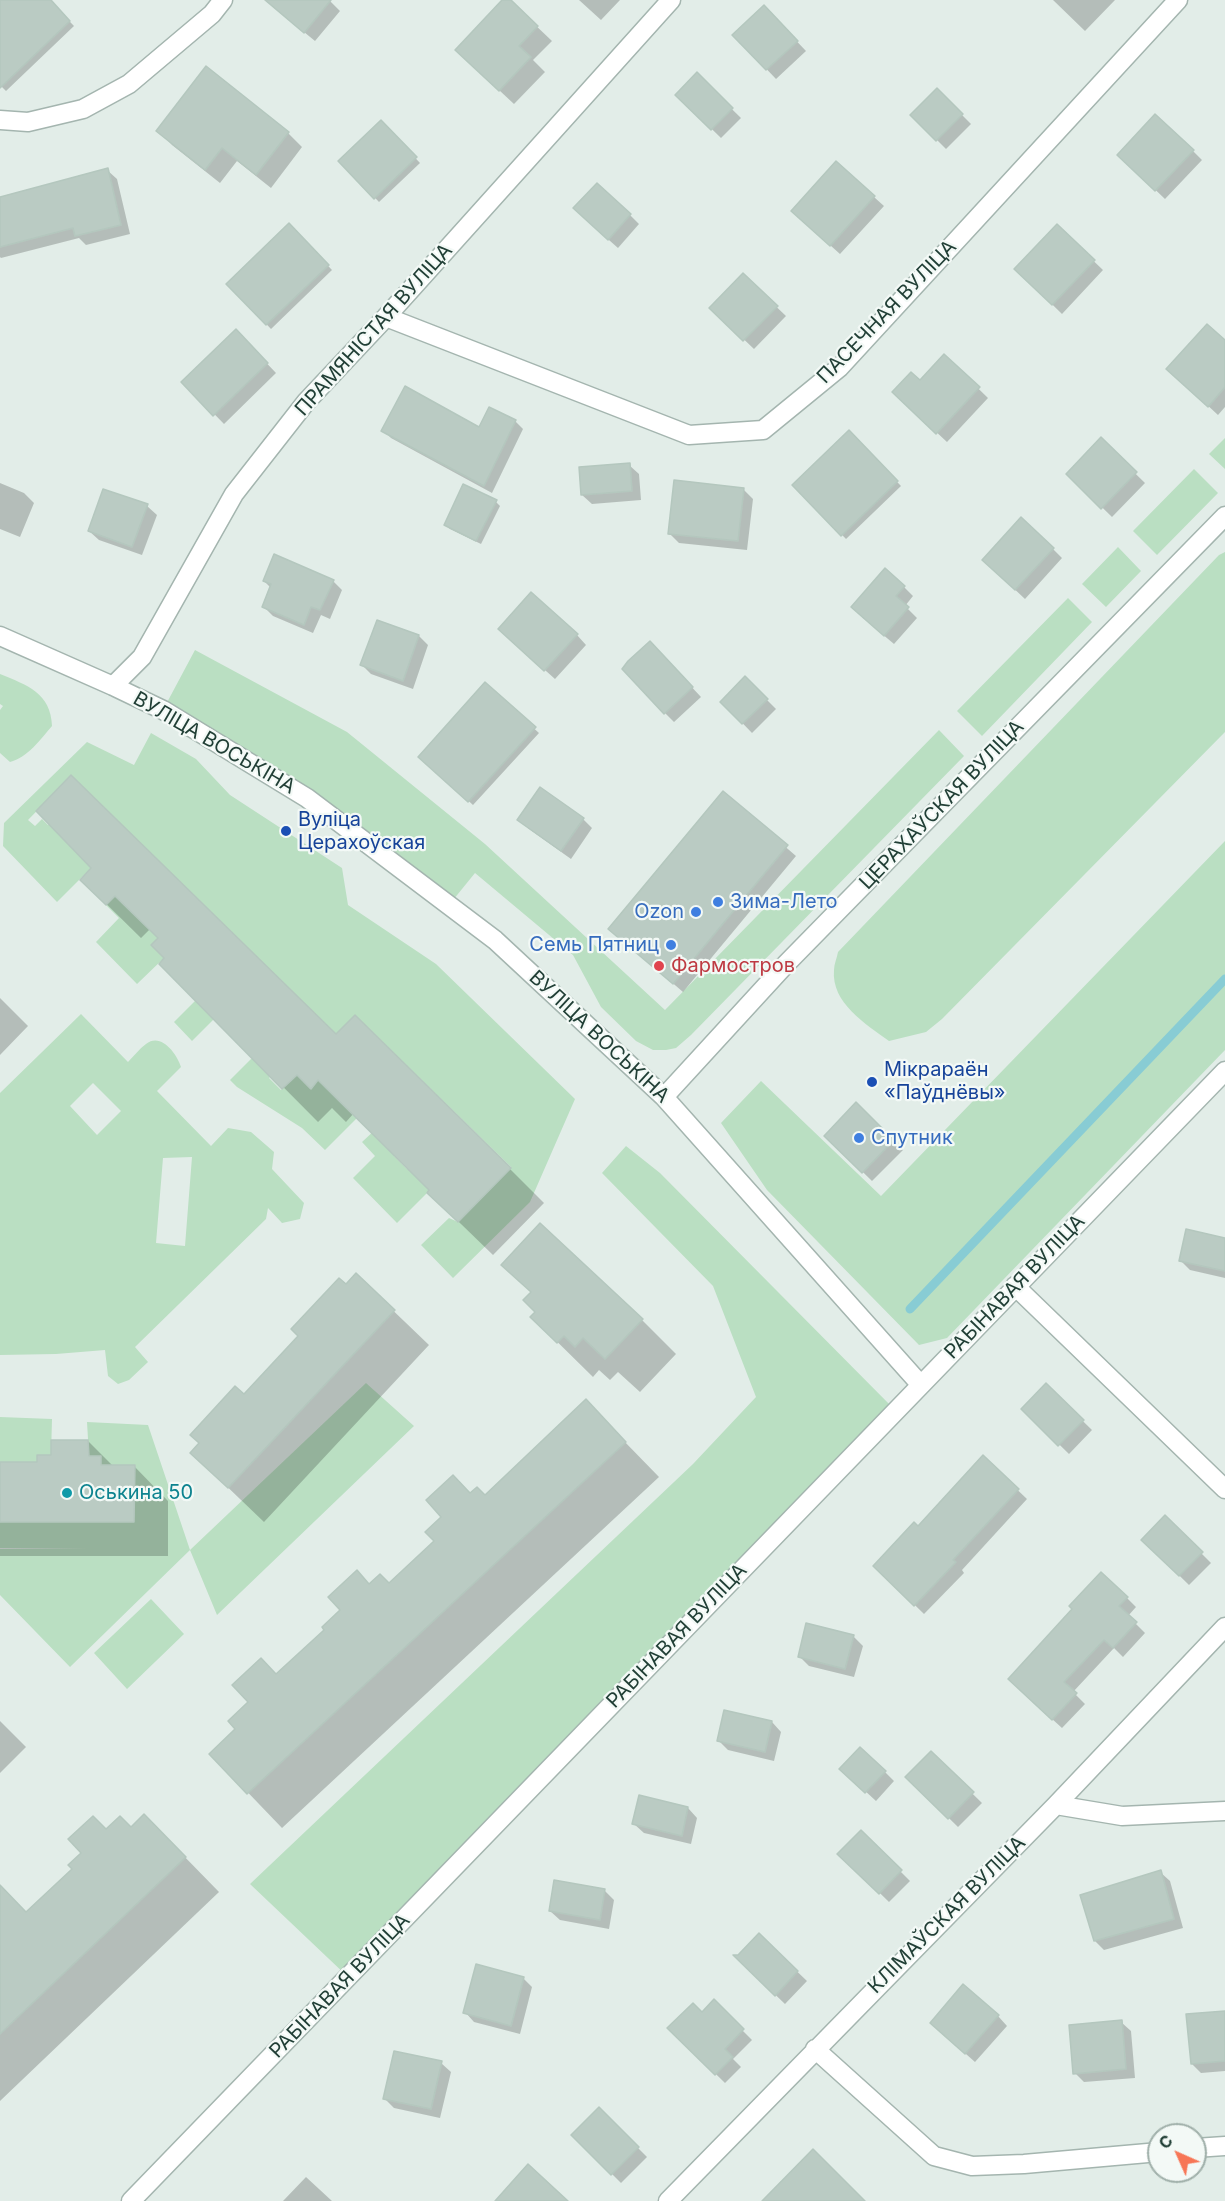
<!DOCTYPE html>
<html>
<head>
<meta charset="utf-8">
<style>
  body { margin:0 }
  #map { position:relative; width:1225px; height:2201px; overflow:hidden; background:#e2ede8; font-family:Inter,sans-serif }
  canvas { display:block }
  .north { position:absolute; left:1147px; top:2123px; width:60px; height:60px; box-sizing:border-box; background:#f3f9f6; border:2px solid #9fafa9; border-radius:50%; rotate:315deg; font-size:16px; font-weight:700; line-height:24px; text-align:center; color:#213f36 }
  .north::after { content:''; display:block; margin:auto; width:21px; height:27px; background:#f77656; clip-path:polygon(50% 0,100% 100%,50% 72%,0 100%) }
</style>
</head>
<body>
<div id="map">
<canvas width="1225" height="2201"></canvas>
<div class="north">С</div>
</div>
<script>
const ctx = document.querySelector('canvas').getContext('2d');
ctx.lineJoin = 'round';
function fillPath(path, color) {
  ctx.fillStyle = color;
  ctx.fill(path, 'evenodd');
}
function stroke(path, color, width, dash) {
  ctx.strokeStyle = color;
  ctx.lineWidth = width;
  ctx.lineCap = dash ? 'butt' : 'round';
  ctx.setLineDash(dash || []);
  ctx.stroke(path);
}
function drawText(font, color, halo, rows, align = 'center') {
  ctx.font = font + ' Inter,sans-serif';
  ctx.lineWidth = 4.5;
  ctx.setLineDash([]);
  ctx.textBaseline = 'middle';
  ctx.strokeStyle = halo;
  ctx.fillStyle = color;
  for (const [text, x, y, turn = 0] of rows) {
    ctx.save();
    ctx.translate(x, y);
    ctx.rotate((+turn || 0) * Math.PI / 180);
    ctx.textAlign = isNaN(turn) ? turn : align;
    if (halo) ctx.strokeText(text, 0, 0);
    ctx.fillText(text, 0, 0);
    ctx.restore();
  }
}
const green = new Path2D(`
  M1225,438V469L1209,454Z
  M1194,469L1218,493L1157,555L1133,531Z
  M1118,547L1141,571L1106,607L1082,584Z
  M1225,552V732L942,1019L926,1032L889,1041C866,1024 831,1003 834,970C834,964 837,958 838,952L1219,555Z
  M1068,598L1092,622L982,736L957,711Z
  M195,650L347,732L485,844L665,1010L939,730L964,756L691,1035L676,1048L666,1050H653L636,1041L601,1007L573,955L475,873L449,905L163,710Z
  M0,674C27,685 51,693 52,726C41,739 27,758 10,762L0,753V710L3,706L0,704Z
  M151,733L196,759L230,795L342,868L348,905L436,964L575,1099L530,1202L453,1278L421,1245L449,1218L458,1222L511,1167L355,1015L336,1034L71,776L28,820L35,826L42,819L48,825L52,820L87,856L84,861L91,868L57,902L3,846L4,823L87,742L134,765Z
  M1225,841V1050L947,1338L919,1345L767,1190L721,1123L761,1081L881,1196Z
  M119,892L158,938L151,945L164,958L137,984L96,942L119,918L106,905Z
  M195,1001L230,1003L192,1041L174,1022Z
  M81,1014L128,1062C134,1056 139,1049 146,1044C161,1032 177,1054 181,1067L157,1091L211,1146L228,1128L251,1132L274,1152L272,1169L304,1203L300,1219L282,1223L268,1208L266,1219L135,1347L148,1362L129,1380L118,1384L108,1376L105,1350L56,1354L0,1355V1093ZM93,1083L121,1111L97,1135L70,1106ZM192,1157L185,1246L156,1243L163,1158Z
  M252,1058L281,1065L269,1078L281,1090L297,1075L310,1089L318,1080L360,1115L325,1150L302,1128L237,1087L230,1080Z
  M376,1129L397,1152L394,1156L407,1169L436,1184L397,1223L353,1178L375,1156L362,1142Z
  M626,1146L660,1173L895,1410L348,1977L250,1884L693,1464L756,1397L713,1286L602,1173Z
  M366,1383L414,1426L217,1615L190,1550L70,1667L0,1595V1549H86L0,1548V1522H134L135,1465H101L100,1456H89L87,1422L148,1425L190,1550Z
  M0,1417L52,1419L51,1455H37V1462H0Z
  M151,1599L184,1634L127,1689L94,1653Z`);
const shadow = new Path2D(`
  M6,0H49L74,26L6,91L0,85V6Z
  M277,0H329L340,11L315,41L282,14Z
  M504,0H509L552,41L533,60L545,72L514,104L471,64Z
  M579,0H620L601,20Z
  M1053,0H1115L1085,31Z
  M764,7L806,51L776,79L734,35Z
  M207,69L288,133L302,147L271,188L237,161L220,183L172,145L158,130Z
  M697,75L741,118L721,138L677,95Z
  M937,90L971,124L946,149L912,115Z
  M381,122L420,163L379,202L340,161Z
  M1193,151L1202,160L1165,199L1119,155Z
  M836,163L884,206L840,254L802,220Z
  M107,170L117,179L130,234L86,245L79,238L1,258L0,257V198Z
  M630,215L639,224L618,248L584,218Z
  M289,225L332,270L271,329L228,284Z
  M1057,226L1103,270L1062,314L1016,269Z
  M743,275L786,316L754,349L711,308Z
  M236,331L276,373L224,424L183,382Z
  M1225,342V407L1218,415L1178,378Z
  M945,356L988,398L947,442L904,402Z
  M515,421L523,429L492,493L391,438L383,430L480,429Z
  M849,432L901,486L846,539L794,485Z
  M1101,440L1145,483L1112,517L1068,474Z
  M629,465L639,474L641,500L592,504L582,495Z
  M0,483L24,493L34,503L20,537L0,529Z
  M743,489L753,499L747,550L679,543L669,533Z
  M496,502L500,506L481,544L450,529L445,525Z
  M147,506L157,515L142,555L99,540L89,531Z
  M1053,549L1062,558L1025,599L993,569Z
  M264,581H333L342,590L330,619L321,615L313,633L273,616L263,606L271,588Z
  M904,587L913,596L905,606L917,618L894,644L862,617Z
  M378,621L419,636L428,645L413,689L371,674L362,665Z
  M577,635L586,645L555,679L509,638Z
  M659,652L701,697L674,722L665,713Z
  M745,678L776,709L752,733L722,702Z
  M485,684L539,733L473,805L420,756Z
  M723,793L796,856L683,992L610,929Z
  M583,819L592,828L571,859L529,829L519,820Z
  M93,868L336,1036L510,1169L544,1203L493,1255L429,1193L431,1191L354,1113L346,1122L332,1108L318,1122L161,964L166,958L160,938L150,929L141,938L82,880Z
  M0,998L28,1026L0,1055Z
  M856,1105L903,1150L872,1181L826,1136Z
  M1225,1239V1278L1190,1270L1181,1261Z
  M503,1265L642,1320L676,1354L640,1392L618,1372L610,1380L599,1370L593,1377L532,1317L537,1312L532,1293Z
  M356,1275L429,1345L264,1522L192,1453Z
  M1046,1385L1092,1430L1069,1454L1023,1409Z
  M586,1402L659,1477L282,1828L211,1754L237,1729L277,1676L326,1630L370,1585H389L437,1541L470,1495L485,1497Z
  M88,1441L113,1466H134L168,1501V1556H0V1464H38Z
  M983,1457L1027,1499L962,1570L964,1573L924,1614L875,1566L918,1528Z
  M1165,1517L1211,1563L1189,1585L1143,1540Z
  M1127,1598L1136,1607L1128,1616L1145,1633L1123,1657L1114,1648L1073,1692L1085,1704L1062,1728L1019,1689Z
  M853,1636L863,1646L854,1677L809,1666L799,1656Z
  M0,1721L26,1747L0,1773Z
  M772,1722L781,1732L774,1761L728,1750L719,1741Z
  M931,1753L982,1803L958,1827L907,1777Z
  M885,1772L894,1781L876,1801L851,1778Z
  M688,1808L697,1818L691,1844L644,1833L634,1824Z
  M131,1829L179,1851L219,1892L0,2101V1904L26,1914L74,1869L83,1853L106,1831Z
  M861,1832L910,1881L889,1902L840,1854Z
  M1160,1872L1170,1881L1183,1928L1104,1950L1095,1941Z
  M604,1890L614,1900L609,1929L560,1920L550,1911Z
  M759,1935L807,1981L785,2004L736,1957Z
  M523,1978L532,1987L520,2034L474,2022L465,2012Z
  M714,2002L752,2040L733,2059L741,2067L725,2083L669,2028L702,2014Z
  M1225,2013V2071L1201,2073L1192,2064Z
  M998,2016L1007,2026L975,2062L941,2032Z
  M1121,2022L1131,2031L1135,2078L1084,2082L1075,2073Z
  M441,2063L451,2072L440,2118L394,2108L384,2098Z
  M599,2109L647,2157L621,2183L573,2135Z
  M306,2177L332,2201H283Z`);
const stream = new Path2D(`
  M910,1309L1225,979`);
const building = new Path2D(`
  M0,0H51L70,21L0,88Z
  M265,0H331L304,33Z
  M502,0H511L538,26L519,46L531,57L499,91L455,50Z
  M764,5L798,41L766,70L732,35Z
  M206,66L289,132L256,175L222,148L205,170L156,131Z
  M697,72L733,108L711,130L675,95Z
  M937,88L963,114L936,141L910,115Z
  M1155,114L1194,150L1155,191L1117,155Z
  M381,120L417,157L374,199L338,161Z
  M836,161L875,196L830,246L791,211Z
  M108,168L121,225L75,236L73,228L0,247V197Z
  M597,183L631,214L608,240L573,208Z
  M289,223L329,265L266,325L226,284Z
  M1057,224L1095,260L1052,305L1014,269Z
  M743,273L778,306L743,341L709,308Z
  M1207,324L1225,340V387L1208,407L1166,369Z
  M236,329L268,363L213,416L181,382Z
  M944,354L980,387L936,434L892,392L911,372L920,380Z
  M405,386L479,427L489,407L516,420L484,486L381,431Z
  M849,430L898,481L841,536L792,485Z
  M1101,437L1137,472L1101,509L1066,474Z
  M630,463L632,491L581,495L579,467Z
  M674,480L744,488L738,541L668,534Z
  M463,484L497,500L476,541L444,525Z
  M103,489L148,504L132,547L88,531Z
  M1021,517L1054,548L1015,590L982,560Z
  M274,554L334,580L320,610L311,607L304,625L262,607L271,584L263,581Z
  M885,568L905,586L896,596L909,607L884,636L851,607Z
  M531,592L578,634L544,671L498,629Z
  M377,620L419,635L403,681L360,665Z
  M650,641L693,687L664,714L622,669L628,661Z
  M745,676L768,699L742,724L720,702Z
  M485,682L536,727L468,802L418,757Z
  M71,775L336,1034L355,1015L511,1168L458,1222L427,1193L429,1190L318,1080L311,1089L297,1075L282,1089L159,964L164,958L151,945L158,938L115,896L106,905L80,880L91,868L36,811Z
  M540,787L584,818L561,851L517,820Z
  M723,791L788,845L673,984L608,929Z
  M856,1102L894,1140L862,1173L824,1136Z
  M540,1223L643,1319L605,1359L583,1338L575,1347L564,1336L557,1343L530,1317L535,1312L523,1300L531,1292L501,1265Z
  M1186,1229L1225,1238V1271L1179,1261Z
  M356,1273L395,1310L228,1488L190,1453L199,1443L190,1435L235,1386L244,1394L298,1336L291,1329L339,1278L346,1284Z
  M1046,1383L1084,1420L1058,1446L1021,1409Z
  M586,1399L626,1442L247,1794L209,1754L235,1729L228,1721L248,1702L232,1685L261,1658L276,1674L324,1630L322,1627L340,1610L328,1597L357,1570L369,1584L380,1574L389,1583L434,1541L425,1532L441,1517L426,1500L453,1475L470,1493L477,1487L485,1495Z
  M51,1440H88L89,1456H101V1465H135L134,1522H0V1462H37V1455H51Z
  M983,1455L1019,1489L953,1560L956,1562L914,1606L873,1566L914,1522L918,1526Z
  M1165,1515L1203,1552L1179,1576L1141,1540Z
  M1101,1572L1128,1597L1119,1606L1137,1622L1113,1648L1104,1640L1064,1682L1077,1693L1052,1720L1008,1679L1072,1609L1069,1606Z
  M806,1623L854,1635L845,1669L798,1657Z
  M724,1710L772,1721L765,1752L717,1741Z
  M860,1747L886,1771L865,1793L839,1769Z
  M931,1751L974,1792L948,1819L905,1777Z
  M639,1795L688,1807L682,1836L632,1824Z
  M144,1814L186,1857L0,2034V1885L26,1912L72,1869L68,1865L81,1853L68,1839L93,1816L106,1829L120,1816L131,1827Z
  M861,1830L902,1870L879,1894L837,1854Z
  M1161,1870L1174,1919L1094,1941L1080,1895Z
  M554,1880L605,1889L600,1920L549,1911Z
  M759,1933L798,1971L775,1996L733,1955H738Z
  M476,1964L524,1977L511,2026L463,2013Z
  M963,1984L999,2015L965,2054L930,2023Z
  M714,1999L744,2029L725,2049L733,2057L715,2075L667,2028L693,2003L702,2012Z
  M1225,2011V2061L1191,2064L1186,2014Z
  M1122,2020L1126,2069L1073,2074L1069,2025Z
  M394,2051L442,2061L431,2109L383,2099Z
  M599,2107L639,2147L611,2175L571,2135Z
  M813,2149L865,2201H762Z
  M528,2164L568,2201H495Z`);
const minor = new Path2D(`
  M0,120L28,122L83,109L129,84L212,14L223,0
  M386,317L689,435L763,430L840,367L1178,0
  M0,636L113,686L163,710L307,798L495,940L664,1097L920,1384
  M113,686L142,657L234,494L306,402L386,317L671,0
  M664,1097L786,964L1225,516
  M1015,1286L1225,1489
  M1056,1805L1122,1816L1225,1811
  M815,2049L934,2156L972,2166L1024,2164L1159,2152
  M1195,2148L1225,2146
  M131,2201L1225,1071
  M668,2201L1056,1805L1225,1627`);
const markers = [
  [286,831,6,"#1a4fb4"],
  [718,902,6,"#3f7fe0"],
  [696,912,6,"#3f7fe0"],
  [671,945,6,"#3f7fe0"],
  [659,966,6,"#e0444e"],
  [872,1082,6,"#1a4fb4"],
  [859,1138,6,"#3f7fe0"],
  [67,1493,6,"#0f9aa8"]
];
const streetNames = [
  ["ПАСЕЧНАЯ ВУЛІЦА",887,312,-46],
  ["ПРАМЯНІСТАЯ ВУЛІЦА",374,330,-48],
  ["ВУЛІЦА ВОСЬКІНА",214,743,30],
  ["ЦЕРАХАЎСКАЯ ВУЛІЦА",942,805,-46],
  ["ВУЛІЦА ВОСЬКІНА",599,1037,43],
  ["РАБІНАВАЯ ВУЛІЦА",1015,1287,-46],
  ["РАБІНАВАЯ ВУЛІЦА",677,1636,-46],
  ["КЛІМАЎСКАЯ ВУЛІЦА",947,1915,-45],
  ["РАБІНАВАЯ ВУЛІЦА",340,1986,-46]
];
const transitNames = [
  ["Вуліца",298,820],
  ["Церахоўская",298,843],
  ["Мікрараён",884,1070],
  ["«Паўднёвы»",884,1093]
];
const shopNames = [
  ["Зима-Лето",730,902],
  ["Ozon",684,912,"right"],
  ["Семь Пятниц",659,945,"right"],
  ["Спутник",871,1138]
];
const healthNames = [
  ["Фармостров",671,966]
];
const cultureNames = [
  ["Оськина 50",79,1493]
];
fillPath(green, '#badfc2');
fillPath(shadow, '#0003');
stroke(stream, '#88ccd4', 9);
fillPath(building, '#bacbc3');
stroke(building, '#b4c7be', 1.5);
stroke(minor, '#a4b5af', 21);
stroke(minor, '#fff', 18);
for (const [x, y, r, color] of markers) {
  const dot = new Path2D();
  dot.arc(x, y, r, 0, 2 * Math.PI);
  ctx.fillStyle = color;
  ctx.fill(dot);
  stroke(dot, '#f3f9f6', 2);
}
drawText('20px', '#213f36', '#f3f9f6', streetNames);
drawText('20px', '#164399', '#f3f9f6', transitNames, 'left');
drawText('20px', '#366cbe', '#f3f9f6', shopNames, 'left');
drawText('20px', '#be3a42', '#f3f9f6', healthNames, 'left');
drawText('20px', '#0d838f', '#f3f9f6', cultureNames, 'left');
</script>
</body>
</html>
